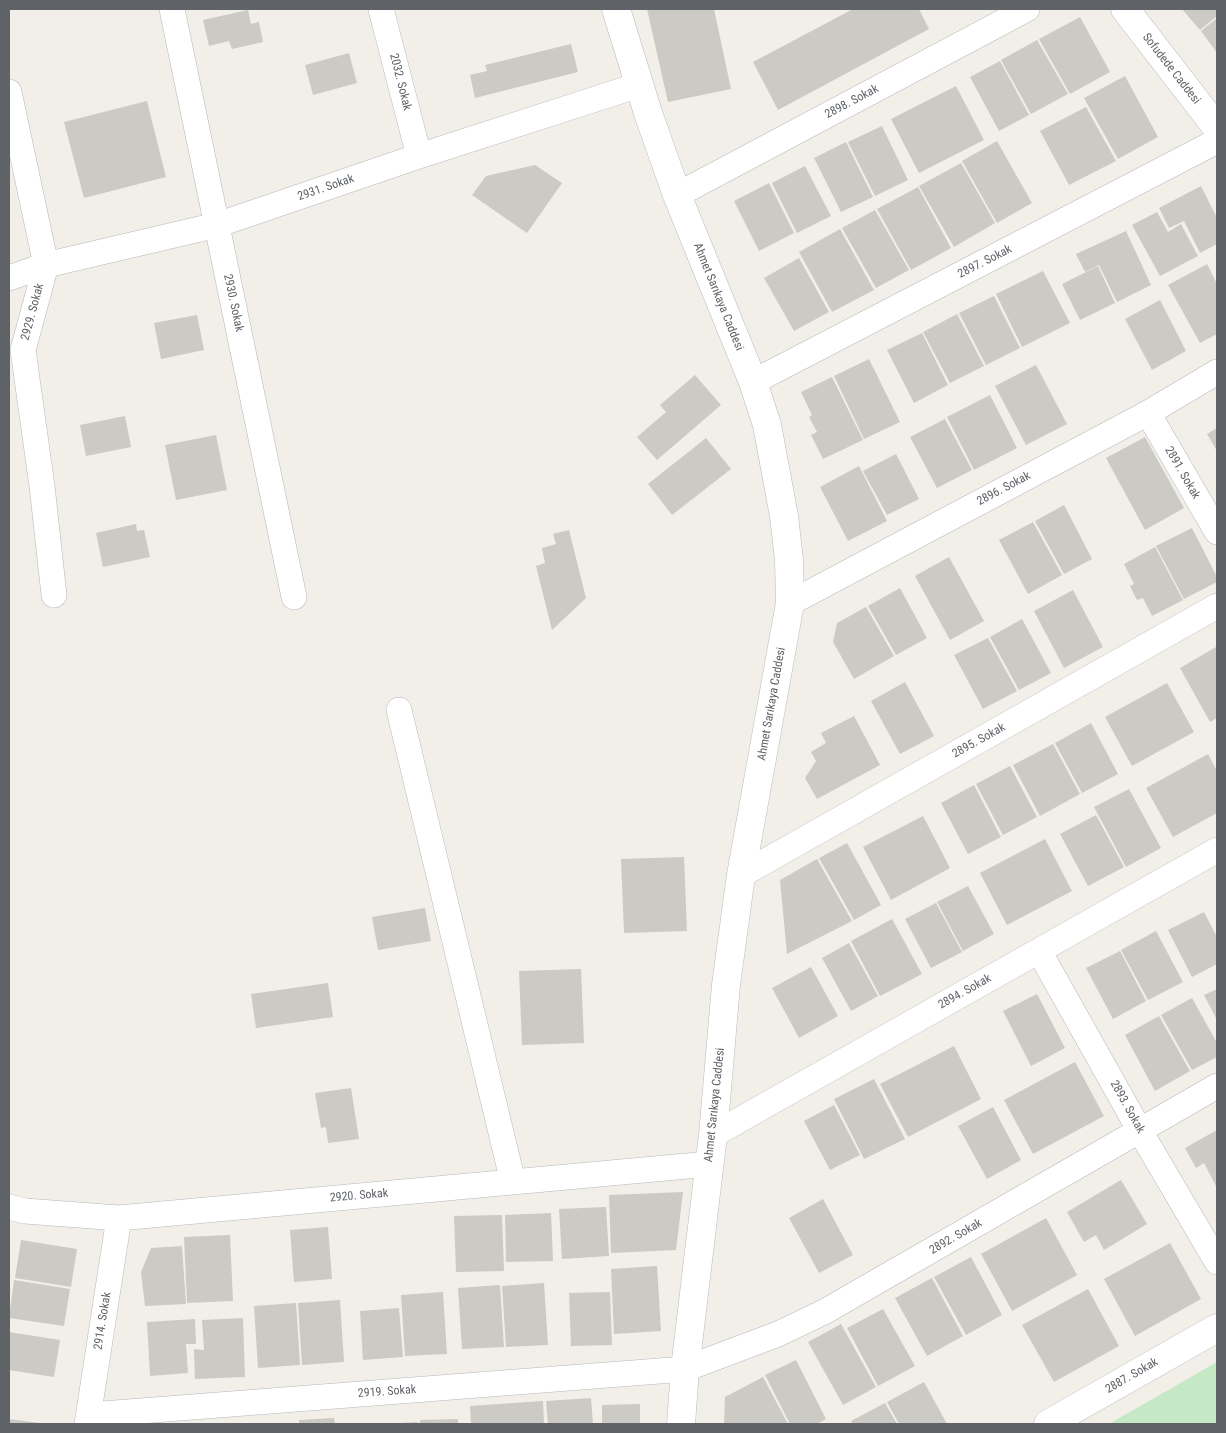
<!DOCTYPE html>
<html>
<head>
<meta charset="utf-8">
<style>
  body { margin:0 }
  #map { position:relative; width:1226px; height:1433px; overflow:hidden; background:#f1efe8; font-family:"Roboto Condensed",sans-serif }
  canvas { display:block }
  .frame { position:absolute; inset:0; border:10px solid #5f6368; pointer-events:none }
</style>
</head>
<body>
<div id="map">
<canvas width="1226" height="1433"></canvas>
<div class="frame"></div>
</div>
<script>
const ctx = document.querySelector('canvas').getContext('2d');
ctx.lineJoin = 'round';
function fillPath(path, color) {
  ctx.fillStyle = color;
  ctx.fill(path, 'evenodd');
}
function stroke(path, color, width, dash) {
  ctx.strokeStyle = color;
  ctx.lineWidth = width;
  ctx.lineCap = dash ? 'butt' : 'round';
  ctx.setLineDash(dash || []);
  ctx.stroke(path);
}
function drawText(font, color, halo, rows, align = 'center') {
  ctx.font = font + ' "Roboto Condensed",sans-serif';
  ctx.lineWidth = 4;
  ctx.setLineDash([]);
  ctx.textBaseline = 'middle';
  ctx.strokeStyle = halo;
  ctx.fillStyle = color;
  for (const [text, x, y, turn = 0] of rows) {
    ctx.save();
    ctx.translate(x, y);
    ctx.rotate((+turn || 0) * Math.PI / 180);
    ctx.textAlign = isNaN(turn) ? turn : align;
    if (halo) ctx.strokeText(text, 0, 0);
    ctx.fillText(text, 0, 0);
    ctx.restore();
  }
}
const green = new Path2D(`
  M1217,1362V1424H1109Z`);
const building = new Path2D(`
  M647,9H714L731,89L668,102Z
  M853,9H919L929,29L778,110L753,62Z
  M1182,9H1217V16L1200,30Z
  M248,10L251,24L259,22L263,42L232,49L229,41L209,46L203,20Z
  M1080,17L1110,72L1070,94L1039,39Z
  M1217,18V53L1201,31Z
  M1037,40L1068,94L1031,114L1001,60Z
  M571,44L578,72L475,98L470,75L487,71L485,65Z
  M349,53L357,83L313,95L305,65Z
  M1000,61L1029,115L999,131L970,77Z
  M1125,76L1158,137L1118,159L1084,98Z
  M956,86L984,140L919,173L891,119Z
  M147,101L166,177L84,198L64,122Z
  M1086,107L1116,161L1069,185L1040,131Z
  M882,126L908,180L875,196L848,142Z
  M997,141L1032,203L997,223L962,161Z
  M846,142L873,197L841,212L814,158Z
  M961,163L995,223L954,247L919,186Z
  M535,165L562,183L527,233L472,195L486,176Z
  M805,166L831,216L797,233L772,183Z
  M769,183L794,233L759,251L734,201Z
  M1201,186L1217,218V244L1200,253L1184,221L1169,228L1159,208Z
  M918,187L951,248L911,270L877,209Z
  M875,210L909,270L876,288L842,228Z
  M1157,212L1168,232L1181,224L1198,256L1160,276L1132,225Z
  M840,229L874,290L832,312L799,252Z
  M1126,231L1151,285L1117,302L1099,265L1085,272L1076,254Z
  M799,258L829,312L794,331L764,278Z
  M1207,264L1217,284V334L1200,343L1168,285Z
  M1098,266L1115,303L1080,320L1062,284Z
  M1043,271L1070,323L1022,347L996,294Z
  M994,296L1020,348L986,365L959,313Z
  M1160,300L1186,351L1152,370L1125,319Z
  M957,314L984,366L950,383L923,332Z
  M197,315L204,350L161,359L154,323Z
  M922,333L948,385L914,403L887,350Z
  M869,359L900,422L864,439L834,376Z
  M1036,365L1067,424L1026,445L995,386Z
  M695,375L721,405L657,460L637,437L666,412L660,405Z
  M832,377L863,440L823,459L811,435L817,432L809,417L812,415L801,392Z
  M990,395L1017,448L974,470L947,417Z
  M125,416L131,447L86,456L80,425Z
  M945,419L972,470L937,488L910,437Z
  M1217,428V451L1207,434Z
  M216,435L227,490L176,500L165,445Z
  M1145,437L1184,508L1145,530L1106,458Z
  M706,438L731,469L672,515L648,484Z
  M896,454L919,499L887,515L863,471Z
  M859,466L887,521L848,541L820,487Z
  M1064,505L1092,559L1064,574L1035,521Z
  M1033,522L1062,575L1028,594L999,540Z
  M136,524L137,531L144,530L150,557L103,567L96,533Z
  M1192,528L1217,577V582L1184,599L1156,546Z
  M569,530L586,598L552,630L536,566L545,563L542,548L556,544L553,534Z
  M1155,547L1183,600L1152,616L1143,598L1137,600L1130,586L1134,584L1124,564Z
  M949,557L984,621L950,640L915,576Z
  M900,588L927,638L896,655L868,606Z
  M1073,590L1103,647L1064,668L1034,611Z
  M866,607L894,656L854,679L833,642L837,623Z
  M1022,619L1051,673L1019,690L990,637Z
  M988,638L1017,691L983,709L954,655Z
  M1216,647L1217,650V718L1210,722L1180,668Z
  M905,682L934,736L900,754L871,701Z
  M1167,683L1194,732L1132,766L1105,717Z
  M854,716L880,765L817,799L805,778L816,761L811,752L826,743L821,733Z
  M1091,723L1118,774L1082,793L1055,743Z
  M1053,744L1080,794L1040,816L1013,765Z
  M1208,754L1217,771V813L1173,837L1146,788Z
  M1010,766L1037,817L1003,835L976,784Z
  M974,785L1001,837L968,854L941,803Z
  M1129,789L1161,848L1126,867L1094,807Z
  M1096,815L1124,867L1088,886L1060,834Z
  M923,816L950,868L891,900L863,847Z
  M1045,839L1072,891L1007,925L980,873Z
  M847,843L881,905L854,920L819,858Z
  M684,857L687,931L624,933L621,859Z
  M817,859L852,921L787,954L780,880Z
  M968,886L994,934L963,951L937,902Z
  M936,903L962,952L931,968L905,919Z
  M425,908L431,941L378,950L372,917Z
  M1204,912L1217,937V964L1192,977L1168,930Z
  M892,919L922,974L880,996L851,941Z
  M1156,931L1183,982L1148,1000L1121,950Z
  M849,943L878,996L851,1011L822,958Z
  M1120,951L1146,1001L1113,1019L1086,968Z
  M811,967L838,1016L799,1038L772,988Z
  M581,969L584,1043L522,1045L519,971Z
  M328,983L333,1017L256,1028L251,994Z
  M1217,989V1020L1204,995Z
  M1037,994L1065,1048L1031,1066L1003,1011Z
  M1192,998L1217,1043V1057L1192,1070L1161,1015Z
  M1159,1016L1190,1071L1155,1091L1125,1035Z
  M954,1046L981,1099L908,1137L880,1084Z
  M1075,1062L1104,1116L1033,1154L1004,1100Z
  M874,1079L905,1139L864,1159L834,1099Z
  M351,1088L359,1139L328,1143L326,1127L321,1128L315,1093Z
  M834,1105L860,1155L830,1170L804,1121Z
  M993,1107L1021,1160L987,1179L958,1126Z
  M1217,1130V1188L1204,1163L1196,1168L1185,1148Z
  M1121,1180L1147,1224L1104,1250L1096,1235L1084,1242L1067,1212Z
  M683,1192L676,1250L611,1253L609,1195Z
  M823,1199L853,1255L819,1273L789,1218Z
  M606,1207L609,1256L562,1259L559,1209Z
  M551,1213L553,1261L506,1262L505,1215Z
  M502,1215L504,1271L456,1272L454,1216Z
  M1046,1218L1077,1275L1012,1311L981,1254Z
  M328,1227L332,1279L294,1282L290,1230Z
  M230,1235L233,1301L187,1303L184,1237Z
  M21,1240L77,1249L71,1287L15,1278Z
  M1170,1243L1201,1299L1135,1336L1104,1279Z
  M182,1246L186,1304L145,1306L141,1272L151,1248Z
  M971,1257L1002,1315L966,1335L934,1277Z
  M657,1266L661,1331L614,1334L611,1269Z
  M932,1278L963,1336L927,1356L895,1298Z
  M14,1280L70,1289L64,1326L9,1318Z
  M544,1283L548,1345L506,1347L502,1286Z
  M500,1285L504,1347L462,1349L458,1288Z
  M1088,1289L1119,1346L1054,1382L1022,1325Z
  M443,1292L447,1354L405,1356L401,1295Z
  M610,1292L612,1345L571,1346L569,1293Z
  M340,1300L344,1362L302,1365L298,1303Z
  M296,1303L300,1365L258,1368L254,1306Z
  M399,1308L403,1357L363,1360L360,1311Z
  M883,1309L915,1366L878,1386L847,1328Z
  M243,1318L245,1377L195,1379L194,1349L204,1350L202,1320Z
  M195,1319L196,1344H186L188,1373L150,1376L147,1322Z
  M841,1324L876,1387L843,1405L808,1342Z
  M9,1332L60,1340L54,1377L9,1370Z
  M796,1360L826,1419L817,1424H790L765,1375Z
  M763,1377L788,1424H724L725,1397Z
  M924,1382L947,1424H899L887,1402Z
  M591,1398L593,1424H548L546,1401Z
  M543,1401L544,1424H471L470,1406Z
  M885,1403L897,1424H853L851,1421Z
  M640,1404V1424H602V1405Z
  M334,1418L335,1424H299V1420Z
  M9,1419L40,1423V1424H9Z
  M458,1419V1424H420V1420Z
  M417,1422L418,1424H398V1423Z`);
const minor = new Path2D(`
  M172,9L294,597
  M381,9L419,156
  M9,92L46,265L23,350L42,486L54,595
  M677,195L1027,9
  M9,278L46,265L217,225L419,156L639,85
  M753,382L1217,141
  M1148,413L1217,532
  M790,603L1148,413L1217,372
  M399,710L513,1182
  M741,875L1217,606
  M1039,951L1140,1131L1217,1262
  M713,1135L1217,850
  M9,1207L25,1211L119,1218L709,1164
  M89,1415L685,1369L778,1334L824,1312L1217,1086
  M87,1424L119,1218`);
const tertiary = new Path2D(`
  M1048,1424L1217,1328`);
const secondary = new Path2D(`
  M616,9L648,113L677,195L753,382L767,425L784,516L789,560L790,603L741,875L726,985L713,1135L685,1369L681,1424
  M1125,9L1217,128`);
const streetNames = [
  ["Sofudede Caddesi",1171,69,52],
  ["2032. Sokak",400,82,76],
  ["2898. Sokak",852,102,-28],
  ["2931. Sokak",326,188,-19],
  ["2897. Sokak",985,262,-27],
  ["Ahmet Sarıkaya Caddesi",718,297,68],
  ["2930. Sokak",233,303,78],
  ["2929. Sokak",33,312,-75],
  ["2891. Sokak",1182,473,60],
  ["2896. Sokak",1004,489,-28],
  ["Ahmet Sarıkaya Caddesi",772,704,-80],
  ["2895. Sokak",979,741,-29],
  ["2894. Sokak",965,992,-29],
  ["Ahmet Sarıkaya Caddesi",715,1105,-84],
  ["2893. Sokak",1127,1107,61],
  ["2920. Sokak",359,1196,-5],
  ["2892. Sokak",956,1237,-30],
  ["2914. Sokak",103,1321,-81],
  ["2887. Sokak",1132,1376,-30],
  ["2919. Sokak",387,1392,-4]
];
fillPath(green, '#c5e8c5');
fillPath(building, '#cccac5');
stroke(minor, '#b5b8bc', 26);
stroke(tertiary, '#b5b8bc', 29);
stroke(secondary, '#b6babf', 29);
stroke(minor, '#fff', 25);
stroke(tertiary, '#fff', 28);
stroke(secondary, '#fff', 28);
drawText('12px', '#5f6368', '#fff', streetNames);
</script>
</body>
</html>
